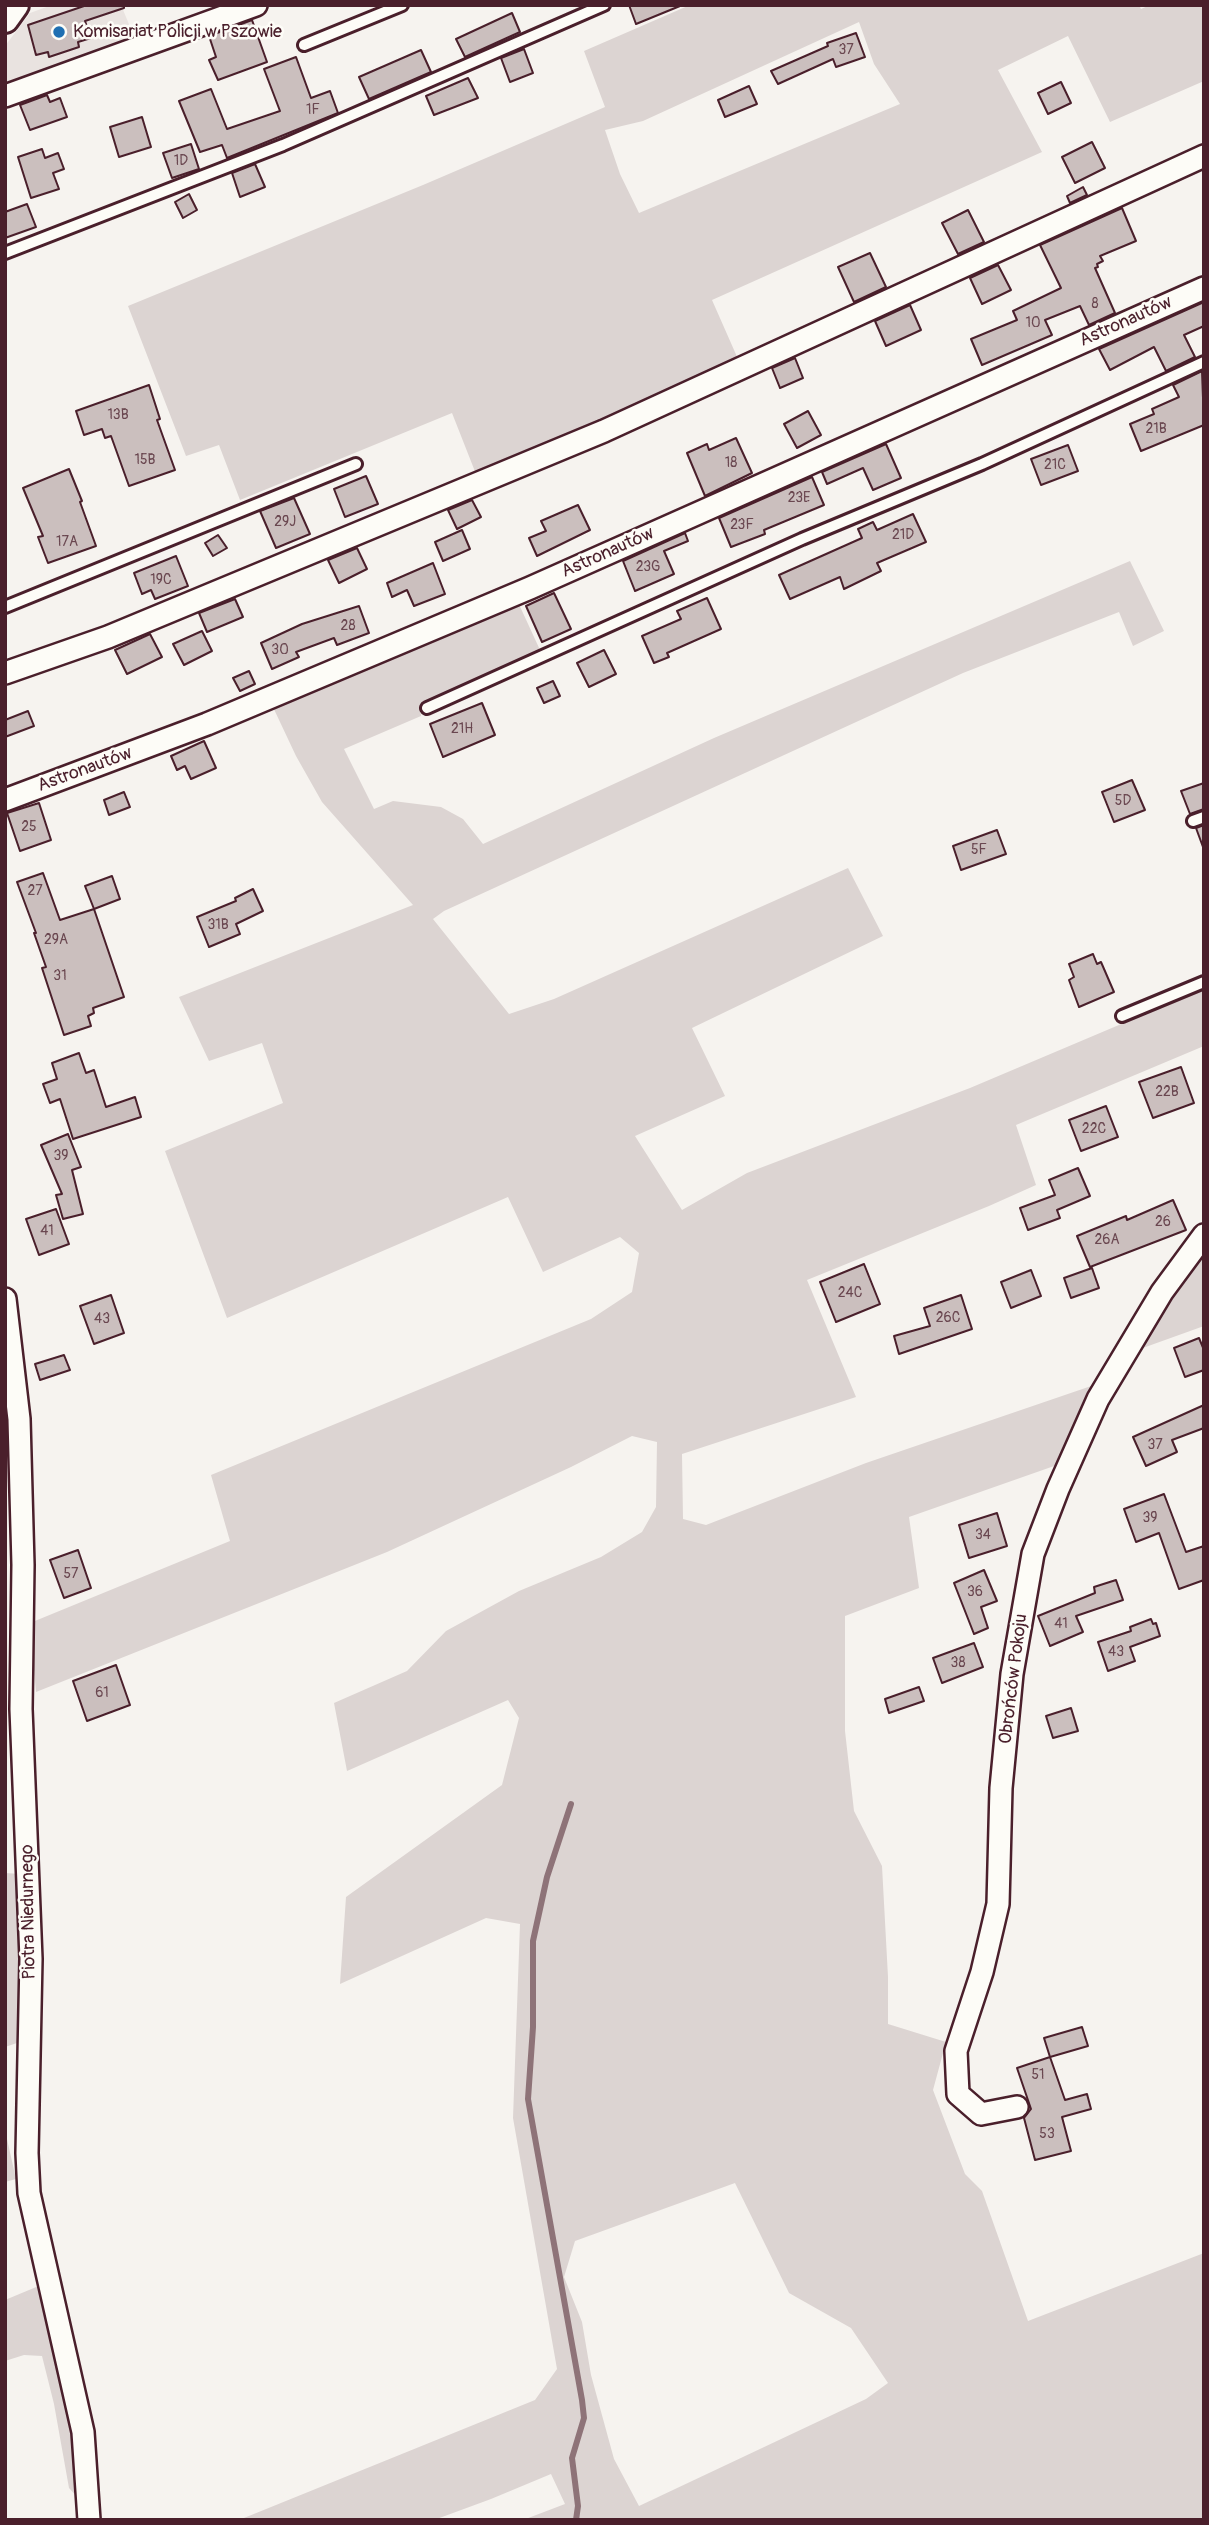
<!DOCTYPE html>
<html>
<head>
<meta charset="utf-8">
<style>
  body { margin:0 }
  #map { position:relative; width:1209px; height:2525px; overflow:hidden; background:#f6f3ef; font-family:Pangolin,sans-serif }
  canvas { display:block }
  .frame { position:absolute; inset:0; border:7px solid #4a1f2b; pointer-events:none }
</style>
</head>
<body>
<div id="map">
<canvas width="1209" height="2525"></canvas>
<div class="frame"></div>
</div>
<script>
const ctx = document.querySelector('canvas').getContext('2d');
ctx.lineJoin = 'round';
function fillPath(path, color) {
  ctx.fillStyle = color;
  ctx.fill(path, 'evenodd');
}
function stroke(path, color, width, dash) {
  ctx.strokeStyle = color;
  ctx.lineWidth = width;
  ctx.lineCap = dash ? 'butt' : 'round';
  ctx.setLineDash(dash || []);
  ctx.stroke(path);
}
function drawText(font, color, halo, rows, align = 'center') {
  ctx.font = font + ' Pangolin,sans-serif';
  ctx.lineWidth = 5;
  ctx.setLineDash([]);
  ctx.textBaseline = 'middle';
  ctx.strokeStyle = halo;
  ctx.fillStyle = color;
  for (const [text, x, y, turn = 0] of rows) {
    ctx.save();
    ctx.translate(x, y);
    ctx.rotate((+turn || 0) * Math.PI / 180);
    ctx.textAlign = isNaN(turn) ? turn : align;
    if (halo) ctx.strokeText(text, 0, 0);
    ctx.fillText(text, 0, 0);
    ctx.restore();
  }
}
const built = new Path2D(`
  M52,5H121L138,46L5,91V46L30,13Z`);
const green = new Path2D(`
  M690,5H1139L1141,9L1150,5H1204V81L1110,122L1068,36L998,70L1042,152L712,300L738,359L476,474L452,413L240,500L219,445L186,456L128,306L423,185L605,107L584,51ZM859,22L874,64L900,104L639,213L620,174L605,130L643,121Z
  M1130,561L1164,631L1133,646L1119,612L963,673L444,911L433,919L509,1014L554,999L848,868L883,936L692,1028L725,1096L635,1136L682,1210L747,1173L970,1088L1204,989V1046L1016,1125L1036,1185L989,1206L807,1280L856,1397L682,1454L683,1519L706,1525L866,1463L1100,1383L1057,1465L909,1517L919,1588L845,1616V1731L854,1811L882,1866L888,1977V2024L946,2042L933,2090L965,2174L982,2191L1028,2321L1204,2253V2520H523L565,2504L551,2474L491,2499L434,2520H239L535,2400L557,2369L513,2118L520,1924L486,1918L340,1984L346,1897L502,1785L519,1718L508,1700L347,1771L334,1703L407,1671L446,1631L519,1591L601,1557L642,1532L656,1507L657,1442L632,1436L571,1467L387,1552L36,1692L30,1623L230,1541L211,1475L591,1319L632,1292L639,1253L620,1237L543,1272L508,1197L227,1318L165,1151L283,1103L262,1043L209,1061L179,997L413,905L322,802L296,756L272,705L517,600L540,650L420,706L421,716L344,749L374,809L393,801L441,807L463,819L483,844L714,738ZM735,2183L789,2293L851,2328L888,2383L866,2399L639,2506L614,2459L591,2375L582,2322L564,2277L575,2241Z
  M1204,1255V1326L1140,1349L1164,1302L1195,1258Z
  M5,1873L21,1874L23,2041L5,2047Z
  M7,2139L16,2179L5,2182V2140Z
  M41,2285L75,2437L79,2499L69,2488L54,2404L42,2356L24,2355L5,2361V2300Z`);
const stream = new Path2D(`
  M571,1804L547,1877L533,1941V2027L528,2099L582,2400L584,2418L572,2458L578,2506L576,2520`);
const building = new Path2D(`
  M87,5H124V8L85,21L91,38L78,42L79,47L49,57L48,52L36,55L28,25Z
  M629,5H680V6L636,24Z
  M512,13L520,32L465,57L456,39Z
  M252,20L267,62L218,80L209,60L216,57L209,36Z
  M856,33L865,57L836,67L833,59L778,84L771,71L828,46L827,43Z
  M524,49L533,73L510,82L501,58Z
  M421,50L431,72L369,99L359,77Z
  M296,57L311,98L330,91L338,113L227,158L222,145L200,152L179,101L211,89L227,129L280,111L264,69Z
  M468,78L478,98L434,115L426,96Z
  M1061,82L1071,103L1048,114L1038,93Z
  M749,86L757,104L725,117L718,100Z
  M47,95L50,102L60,98L67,117L30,130L20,105Z
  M142,117L151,147L119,157L110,127Z
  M1092,142L1105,168L1075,183L1062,157Z
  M191,144L199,169L172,178L163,153Z
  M42,149L45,158L58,153L64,169L53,173L59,189L31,198L18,157Z
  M255,164L265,187L240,197L232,173Z
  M1083,187L1087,195L1070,203L1067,196Z
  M189,194L197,210L183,218L175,202Z
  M27,204L36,227L5,238V212Z
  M1122,208L1136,241L1100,256L1103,261L1097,264L1098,267L1095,268L1115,313L1089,325L1080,306L1045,320L1052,335L982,365L971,339L1017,320L1013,311L1061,288L1040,245Z
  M968,210L984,242L958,254L942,223Z
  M870,253L886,287L854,302L838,267Z
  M998,265L1011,290L982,304L970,278Z
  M1204,302V326L1184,335L1195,357L1166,371L1154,347L1110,370L1099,349Z
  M910,305L921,330L886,346L875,321Z
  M795,358L803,378L780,388L772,368Z
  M1202,371L1204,425L1141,451L1130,424L1154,414L1152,409L1179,397L1173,385Z
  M149,385L160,419L157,420L175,470L129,486L111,436L105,438L102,429L84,435L76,411Z
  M808,411L821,435L797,448L784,424Z
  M736,438L752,473L705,496L687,453L707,444L709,450Z
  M886,444L901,478L873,490L863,468L827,484L822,472Z
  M1068,445L1078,471L1041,485L1031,459Z
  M69,469L82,501L80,502L96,546L48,563L38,537L43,536L23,488Z
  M366,476L378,504L345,517L334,489Z
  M812,477L824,505L764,530L765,534L731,547L719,518Z
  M294,498L310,534L276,548L260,511Z
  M472,500L481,517L457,529L448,510Z
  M578,505L590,530L537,556L529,538L546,531L541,521Z
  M913,514L926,542L877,563L881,571L844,589L840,577L790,599L779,575L862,538L858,529L873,522L877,530Z
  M462,530L470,549L443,561L435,542Z
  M685,533L688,541L664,551L674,574L635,591L623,561Z
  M218,535L227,548L213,556L205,543Z
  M357,548L367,569L339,583L328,560Z
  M176,556L188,586L155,599L151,590L142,594L134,573Z
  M433,563L445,594L414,606L407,590L392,597L387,583Z
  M554,593L571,629L542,642L526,606Z
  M707,598L721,629L667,653L669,657L654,663L642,636L681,619L677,611Z
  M235,599L243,617L207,632L199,613Z
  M359,606L369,633L337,645L334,638L296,652L299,657L272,669L261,643L302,624Z
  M202,631L212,651L184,665L173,644Z
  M150,634L162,657L127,674L115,650Z
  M604,650L616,674L589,687L577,663Z
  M249,671L255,684L240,691L233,678Z
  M553,681L560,696L544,703L537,688Z
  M482,703L495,735L443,757L430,724Z
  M28,711L34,726L5,737V720Z
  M204,741L216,768L191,779L185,766L177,770L171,756Z
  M1132,780L1145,810L1114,822L1102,792Z
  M1204,783V809L1190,814L1181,791Z
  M124,792L130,807L109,815L104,800Z
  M39,803L51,840L20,851L7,813Z
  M1204,825V847H1203L1196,828Z
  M997,830L1006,854L961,870L953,846Z
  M43,873L60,920L94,909L124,997L93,1008L94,1013L88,1016L91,1026L64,1035L42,968L46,967L34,933H36L17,882Z
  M112,876L120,899L94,909L85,886Z
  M253,889L263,911L236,924L240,934L209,947L197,917L236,901L235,898Z
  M1093,954L1097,964L1101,962L1114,992L1079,1007L1069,980L1074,977L1069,964Z
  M79,1053L86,1073L94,1070L106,1107L135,1097L141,1117L73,1139L60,1099L50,1103L43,1084L57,1079L52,1063Z
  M1181,1067L1194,1103L1153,1118L1139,1082Z
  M1106,1106L1118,1137L1081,1151L1069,1120Z
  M68,1134L81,1167L72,1170L83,1214L63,1219L56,1195L62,1194L41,1145Z
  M1078,1168L1090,1196L1057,1210L1060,1218L1028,1230L1020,1208L1055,1195L1049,1180Z
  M1173,1200L1186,1230L1090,1267L1077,1236L1126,1216L1127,1220Z
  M56,1209L69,1244L39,1255L26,1219Z
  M864,1264L880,1304L836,1322L820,1282Z
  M1092,1268L1099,1288L1071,1298L1064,1278Z
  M1031,1270L1041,1296L1011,1308L1001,1282Z
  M111,1295L124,1333L94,1344L80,1306Z
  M961,1295L972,1329L899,1354L894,1336L930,1326L924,1308Z
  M1199,1338L1204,1350V1370L1185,1377L1174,1348Z
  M64,1355L70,1370L40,1380L35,1364Z
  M1204,1405V1428L1172,1440L1177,1452L1146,1466L1133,1437Z
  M1164,1494L1186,1552L1204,1546V1580L1179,1589L1159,1533L1136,1542L1124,1509Z
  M997,1513L1007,1546L969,1558L959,1525Z
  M78,1550L91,1588L64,1598L50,1560Z
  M984,1570L997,1601L981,1607L988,1628L974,1634L954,1583Z
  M1116,1580L1123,1600L1076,1616L1083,1632L1050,1646L1038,1616L1095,1593L1094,1587Z
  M1151,1619L1153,1624L1156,1623L1160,1636L1130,1647L1135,1661L1108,1671L1098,1642L1131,1631L1130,1627Z
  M974,1643L983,1667L942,1683L933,1658Z
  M116,1665L130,1705L87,1721L73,1681Z
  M919,1687L924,1701L889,1713L885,1699Z
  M1071,1708L1078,1731L1053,1738L1046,1716Z
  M1082,2027L1088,2046L1050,2057L1044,2038Z
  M1050,2057L1065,2100L1087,2094L1091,2109L1062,2117L1071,2151L1035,2160L1024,2118L1031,2109L1017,2068Z`);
const service = new Path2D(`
  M304,45L402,5
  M5,253L283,145L604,5
  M5,607L356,464
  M427,708L802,539L982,464L1204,362
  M1193,821L1204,817
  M1122,1016L1204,982`);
const minor = new Path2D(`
  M5,96L256,5
  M5,673L108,637L604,431L1204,156
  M5,800L207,724L530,588L1204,288
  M5,1299L19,1419L23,1565L21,1709L31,1959L27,2153L29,2193L83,2432L89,2520
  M1017,2107L981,2114L958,2094L956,2051L982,1972L998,1904L1001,1788L1012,1674L1033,1554L1058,1489L1098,1399L1162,1292L1204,1235`);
const tertiary = new Path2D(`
  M5,19L15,5`);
const markers = [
  [59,32,7,"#1f6fb2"]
];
const numberNames = [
  ["37",846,50],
  ["1F",313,110],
  ["1D",181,161],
  ["8",1095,304],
  ["10",1033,323],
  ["13B",118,415],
  ["21B",1156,429],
  ["15B",145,460],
  ["18",731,463],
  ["21C",1055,465],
  ["23E",799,498],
  ["29J",285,522],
  ["23F",742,525],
  ["21D",903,535],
  ["17A",67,542],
  ["23G",648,567],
  ["19C",161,580],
  ["28",348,626],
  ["30",280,650],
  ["21H",462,729],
  ["5D",1123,801],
  ["25",29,827],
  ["5F",979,850],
  ["27",35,891],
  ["31B",218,925],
  ["29A",56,940],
  ["31",60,976],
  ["22B",1167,1092],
  ["22C",1094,1129],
  ["39",61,1156],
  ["26",1163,1222],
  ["41",47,1231],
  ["26A",1107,1240],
  ["24C",850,1293],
  ["26C",948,1318],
  ["43",102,1319],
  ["37",1155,1445],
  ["39",1150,1518],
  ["34",983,1535],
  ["57",71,1574],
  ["36",975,1592],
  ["41",1061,1624],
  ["43",1116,1652],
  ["38",958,1663],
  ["61",102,1693],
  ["51",1038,2075],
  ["53",1047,2134]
];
const poiNames = [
  ["Komisariat Policji w Pszowie",73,32]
];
const streetNames = [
  ["Astronautów",1126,322,-24],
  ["Astronautów",608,553,-24],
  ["Astronautów",85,770,-20],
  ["Obrońców Pokoju",1014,1679,-83],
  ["Piotra Niedurnego",29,1912,-91]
];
fillPath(built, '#e9e3e0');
fillPath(green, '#dcd4d2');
stroke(stream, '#8e7378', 6);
fillPath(building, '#cbbfbe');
stroke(building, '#4a1f2b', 2);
stroke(service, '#4a1f2b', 16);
stroke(minor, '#4a1f2b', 26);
stroke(tertiary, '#4a1f2b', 32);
stroke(service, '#fdfcf7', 10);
stroke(minor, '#fdfcf7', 21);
stroke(tertiary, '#fdfcf7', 26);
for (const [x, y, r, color] of markers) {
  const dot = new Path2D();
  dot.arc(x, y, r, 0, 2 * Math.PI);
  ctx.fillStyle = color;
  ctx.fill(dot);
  stroke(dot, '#fdfcf7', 2.5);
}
drawText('14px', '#6a4750', null, numberNames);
drawText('18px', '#4a1f2b', '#fdfcf7', poiNames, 'left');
drawText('18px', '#4a1f2b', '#fdfcf7', streetNames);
</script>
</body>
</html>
